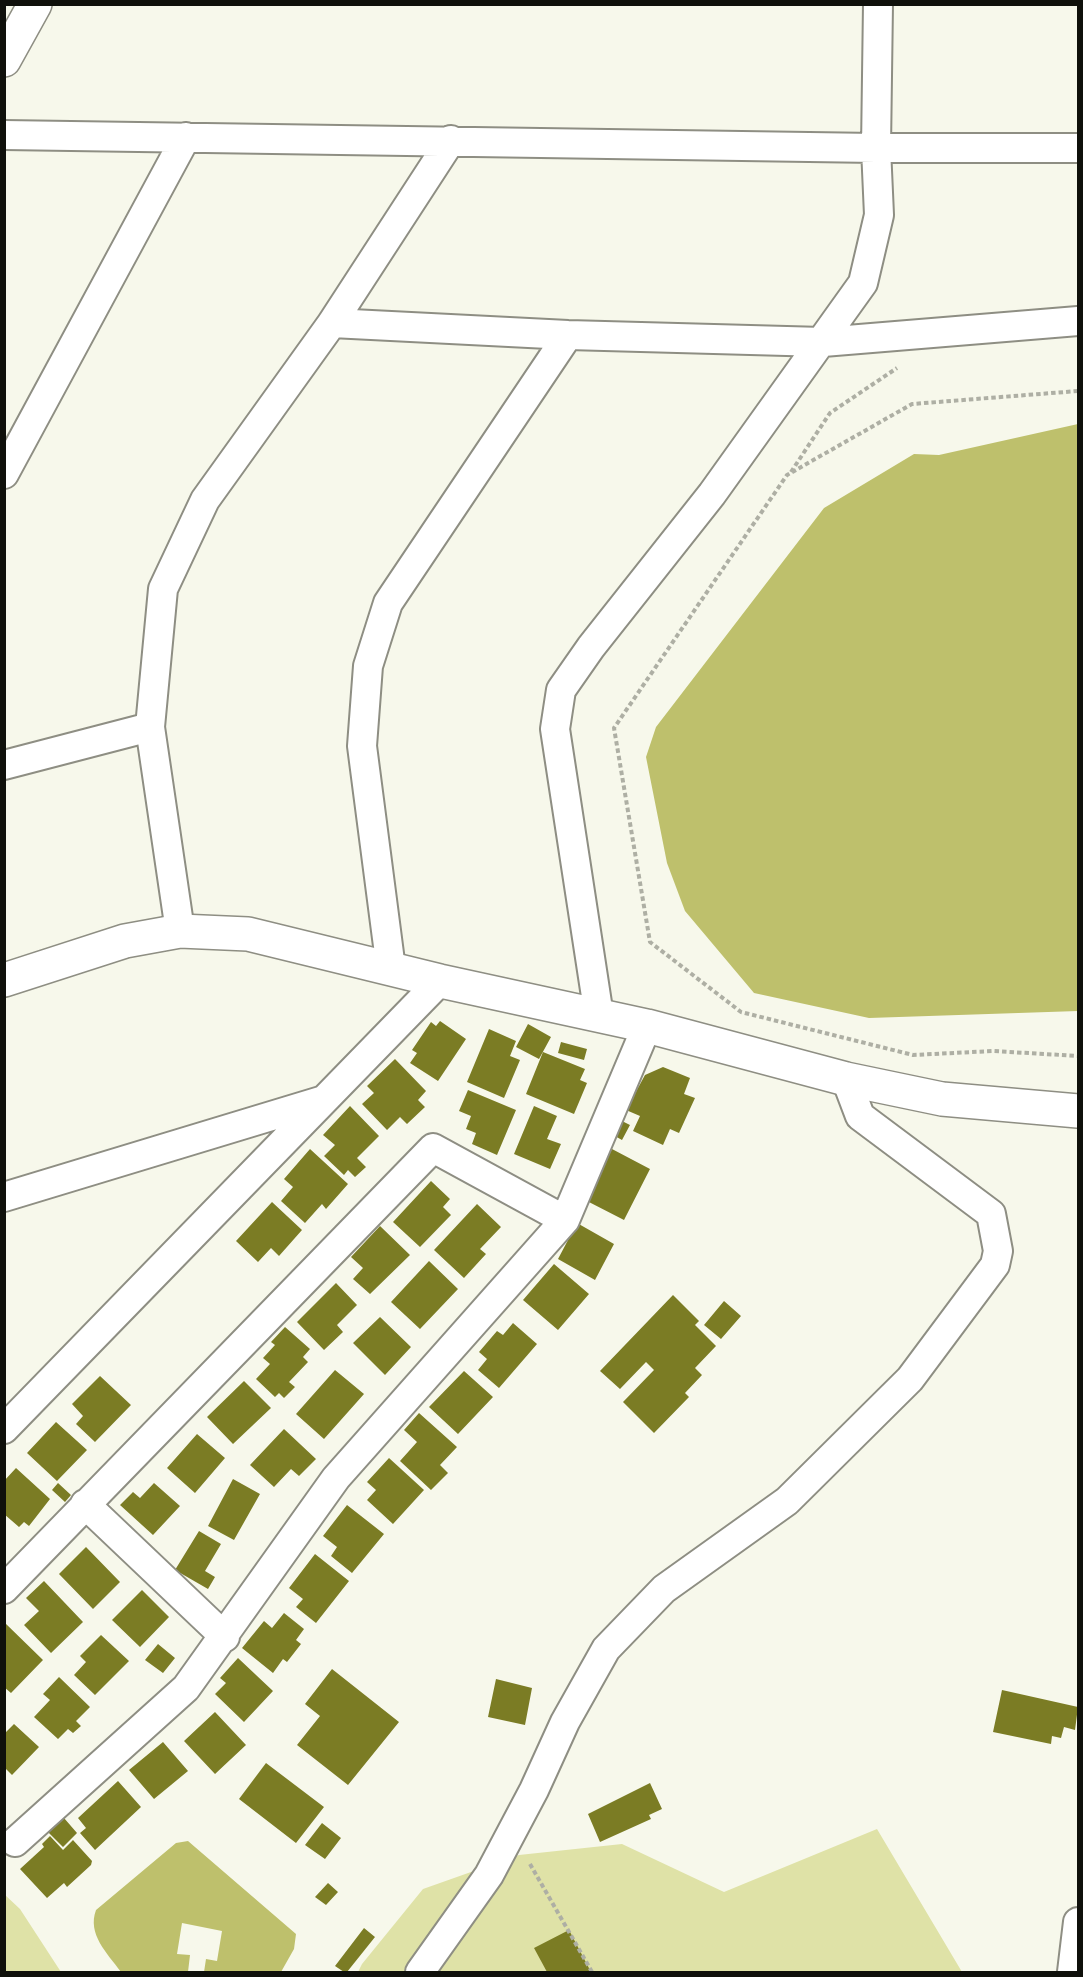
<!DOCTYPE html>
<html>
<head>
<meta charset="utf-8">
<style>
  body { margin:0 }
  #map { position:relative; width:1083px; height:1977px; overflow:hidden; background:#f7f8eb; font-family:"Space Grotesk",sans-serif }
  canvas { display:block }
  .frame { position:absolute; inset:0; border:6px solid #0f100b; pointer-events:none }
</style>
</head>
<body>
<div id="map">
<canvas width="1083" height="1977"></canvas>
<div class="frame"></div>
</div>
<script>
const ctx = document.querySelector('canvas').getContext('2d');
ctx.lineJoin = 'round';
function fillPath(path, color) {
  ctx.fillStyle = color;
  ctx.fill(path, 'evenodd');
}
function stroke(path, color, width, dash) {
  ctx.strokeStyle = color;
  ctx.lineWidth = width;
  ctx.lineCap = dash ? 'butt' : 'round';
  ctx.setLineDash(dash || []);
  ctx.stroke(path);
}
const green = new Path2D(`
  M877,1829L962,1972H358L362,1964L423,1889L519,1855L622,1844L724,1892Z
  M4,1894L20,1909L61,1972H5Z`);
const water = new Path2D(`
  M1078,424V1011L869,1018L754,993L685,911L667,863L646,757L656,727L824,508L914,454L939,455Z
  M188,1841L296,1934L294,1949L281,1972H204L206,1959L217,1961L222,1931L182,1923L177,1954L190,1955L188,1972H121C107,1953 87,1934 96,1910L176,1843Z`);
const building = new Path2D(`
  M440,1021L466,1039L438,1081L410,1063L417,1053L412,1050L431,1022L436,1026Z
  M528,1024L551,1037L539,1059L516,1047Z
  M489,1029L516,1041L510,1056L520,1060L504,1098L467,1082Z
  M561,1042L587,1049L584,1060L558,1053Z
  M543,1052L585,1069L580,1080L587,1083L574,1114L526,1094Z
  M395,1059L426,1091L418,1100L425,1107L407,1124L400,1117L387,1130L362,1104L374,1093L367,1086Z
  M663,1067L690,1078L684,1094L695,1098L679,1133L670,1129L663,1145L633,1131L640,1116L626,1110L645,1075Z
  M468,1090L516,1110L497,1155L472,1144L476,1133L466,1129L471,1116L459,1111Z
  M350,1106L379,1136L357,1158L366,1167L355,1177L348,1170L344,1175L324,1156L335,1145L323,1135Z
  M534,1106L557,1116L547,1139L561,1144L550,1169L514,1154Z
  M620,1120L630,1125L622,1140L613,1135Z
  M310,1149L348,1184L326,1209L322,1204L305,1223L281,1201L293,1187L284,1179Z
  M612,1149L650,1169L624,1220L585,1200Z
  M431,1181L450,1199L443,1207L451,1215L420,1247L393,1222Z
  M272,1202L302,1230L279,1256L271,1248L258,1262L236,1241Z
  M477,1204L501,1227L480,1249L486,1254L464,1278L434,1250Z
  M577,1223L614,1244L595,1280L558,1259Z
  M380,1226L410,1255L370,1294L353,1279L363,1268L351,1257Z
  M429,1261L458,1289L420,1329L391,1302Z
  M554,1264L589,1294L558,1330L523,1300Z
  M336,1283L357,1305L337,1325L343,1332L324,1350L297,1322Z
  M673,1295L699,1321L695,1325L716,1346L695,1368L702,1375L685,1393L689,1397L654,1433L623,1402L654,1370L646,1362L620,1389L600,1371Z
  M724,1301L741,1316L721,1339L704,1325Z
  M380,1317L411,1347L385,1375L353,1343Z
  M513,1323L537,1344L499,1388L478,1370L487,1359L479,1352L497,1331L503,1335Z
  M285,1327L310,1349L303,1357L308,1362L289,1382L295,1387L284,1398L279,1393L275,1397L256,1379L270,1364L263,1358L275,1345L271,1342Z
  M335,1370L364,1394L324,1439L296,1414Z
  M464,1371L493,1397L458,1434L429,1407Z
  M100,1376L131,1405L95,1442L76,1424L83,1416L72,1404Z
  M244,1381L271,1408L233,1444L207,1417Z
  M419,1413L457,1447L440,1465L448,1473L431,1490L400,1461L417,1442L404,1430Z
  M56,1422L87,1450L57,1481L27,1453Z
  M284,1429L316,1459L299,1476L291,1469L274,1487L250,1465Z
  M197,1434L225,1458L195,1493L167,1468Z
  M389,1458L424,1490L393,1524L367,1500L376,1490L367,1482Z
  M16,1468L50,1499L29,1526L24,1522L19,1527L4,1514V1481Z
  M233,1479L260,1494L234,1540L208,1526Z
  M58,1483L71,1495L65,1502L52,1490Z
  M154,1483L180,1506L153,1535L120,1505L133,1492L140,1498Z
  M347,1505L384,1534L352,1573L331,1556L337,1547L323,1536Z
  M199,1531L221,1544L205,1571L215,1577L208,1589L175,1570Z
  M86,1547L120,1582L93,1609L59,1574Z
  M315,1554L349,1581L316,1623L296,1607L303,1599L289,1588Z
  M44,1581L83,1622L51,1653L24,1625L39,1611L26,1598Z
  M142,1590L169,1617L140,1647L112,1620Z
  M284,1613L304,1629L296,1640L301,1644L287,1662L283,1659L273,1673L242,1648L264,1621L272,1628Z
  M4,1622L43,1660L11,1693L4,1687Z
  M101,1635L129,1661L95,1695L74,1675L86,1662L80,1656Z
  M158,1644L175,1658L163,1673L145,1660Z
  M238,1658L273,1691L244,1722L215,1694L226,1683L220,1678Z
  M332,1669L399,1722L348,1785L297,1745L320,1716L305,1704Z
  M59,1677L90,1707L76,1721L81,1726L73,1733L68,1729L58,1739L34,1717L50,1700L43,1694Z
  M496,1679L532,1688L525,1725L488,1717Z
  M1002,1690L1078,1707L1075,1730L1064,1727L1061,1738L1052,1736L1051,1744L993,1732Z
  M215,1712L246,1745L215,1774L184,1741Z
  M14,1724L39,1747L12,1775L4,1767V1734Z
  M163,1742L188,1771L154,1799L129,1770Z
  M266,1763L324,1807L296,1843L239,1799Z
  M118,1781L141,1807L95,1850L80,1833L86,1828L78,1818Z
  M650,1783L662,1809L649,1815L651,1819L600,1842L588,1814Z
  M64,1818L77,1833L63,1847L48,1832Z
  M322,1823L341,1838L325,1859L305,1845Z
  M50,1836L63,1850L73,1840L92,1861L91,1865L67,1887L64,1883L47,1898L20,1869L44,1847L42,1844Z
  M328,1883L338,1892L326,1905L315,1897Z
  M364,1928L375,1937L347,1972H344L335,1966Z
  M569,1930L591,1972H547L534,1948Z`);
const path = new Path2D(`
  M1078,391L912,404L787,475L614,728L650,942L741,1012L913,1055L993,1051L1078,1056
  M791,472L830,413L897,368
  M530,1864L592,1972`);
const minor = new Path2D(`
  M4,135L876,148H1078
  M332,323L568,335L823,342L1078,321
  M4,474L186,137
  M4,765L150,727
  M180,931L150,727L163,589L205,500L332,323L451,140
  M391,969L362,746L368,666L388,603L568,335
  M599,1016L555,729L561,690L591,647L712,494L863,283L879,215L876,148L878,4
  M4,1197L324,1100
  M4,1429L440,981
  M85,1504L225,1637
  M4,1589L433,1148L565,1220
  M15,1842L186,1688L336,1478L565,1220L647,1026
  M420,1972L489,1875L534,1790L565,1722L606,1649L664,1589L787,1501L910,1379L995,1265L998,1251L991,1214L860,1116L846,1079
  M1072,1972L1078,1922`);
const tertiary = new Path2D(`
  M4,60L35,4
  M4,980L125,941L180,931L248,934L440,981L647,1026L846,1079L942,1099L1078,1111`);
fillPath(green, '#dfe2a7');
fillPath(water, '#bec06c');
fillPath(building, '#7b7c24');
stroke(minor, '#8e8e83', 32);
stroke(tertiary, '#8e8e83', 36);
stroke(path, '#aeafa4', 4, [4.5, 3]);
stroke(minor, '#fff', 28);
stroke(tertiary, '#fff', 33);
</script>
</body>
</html>
